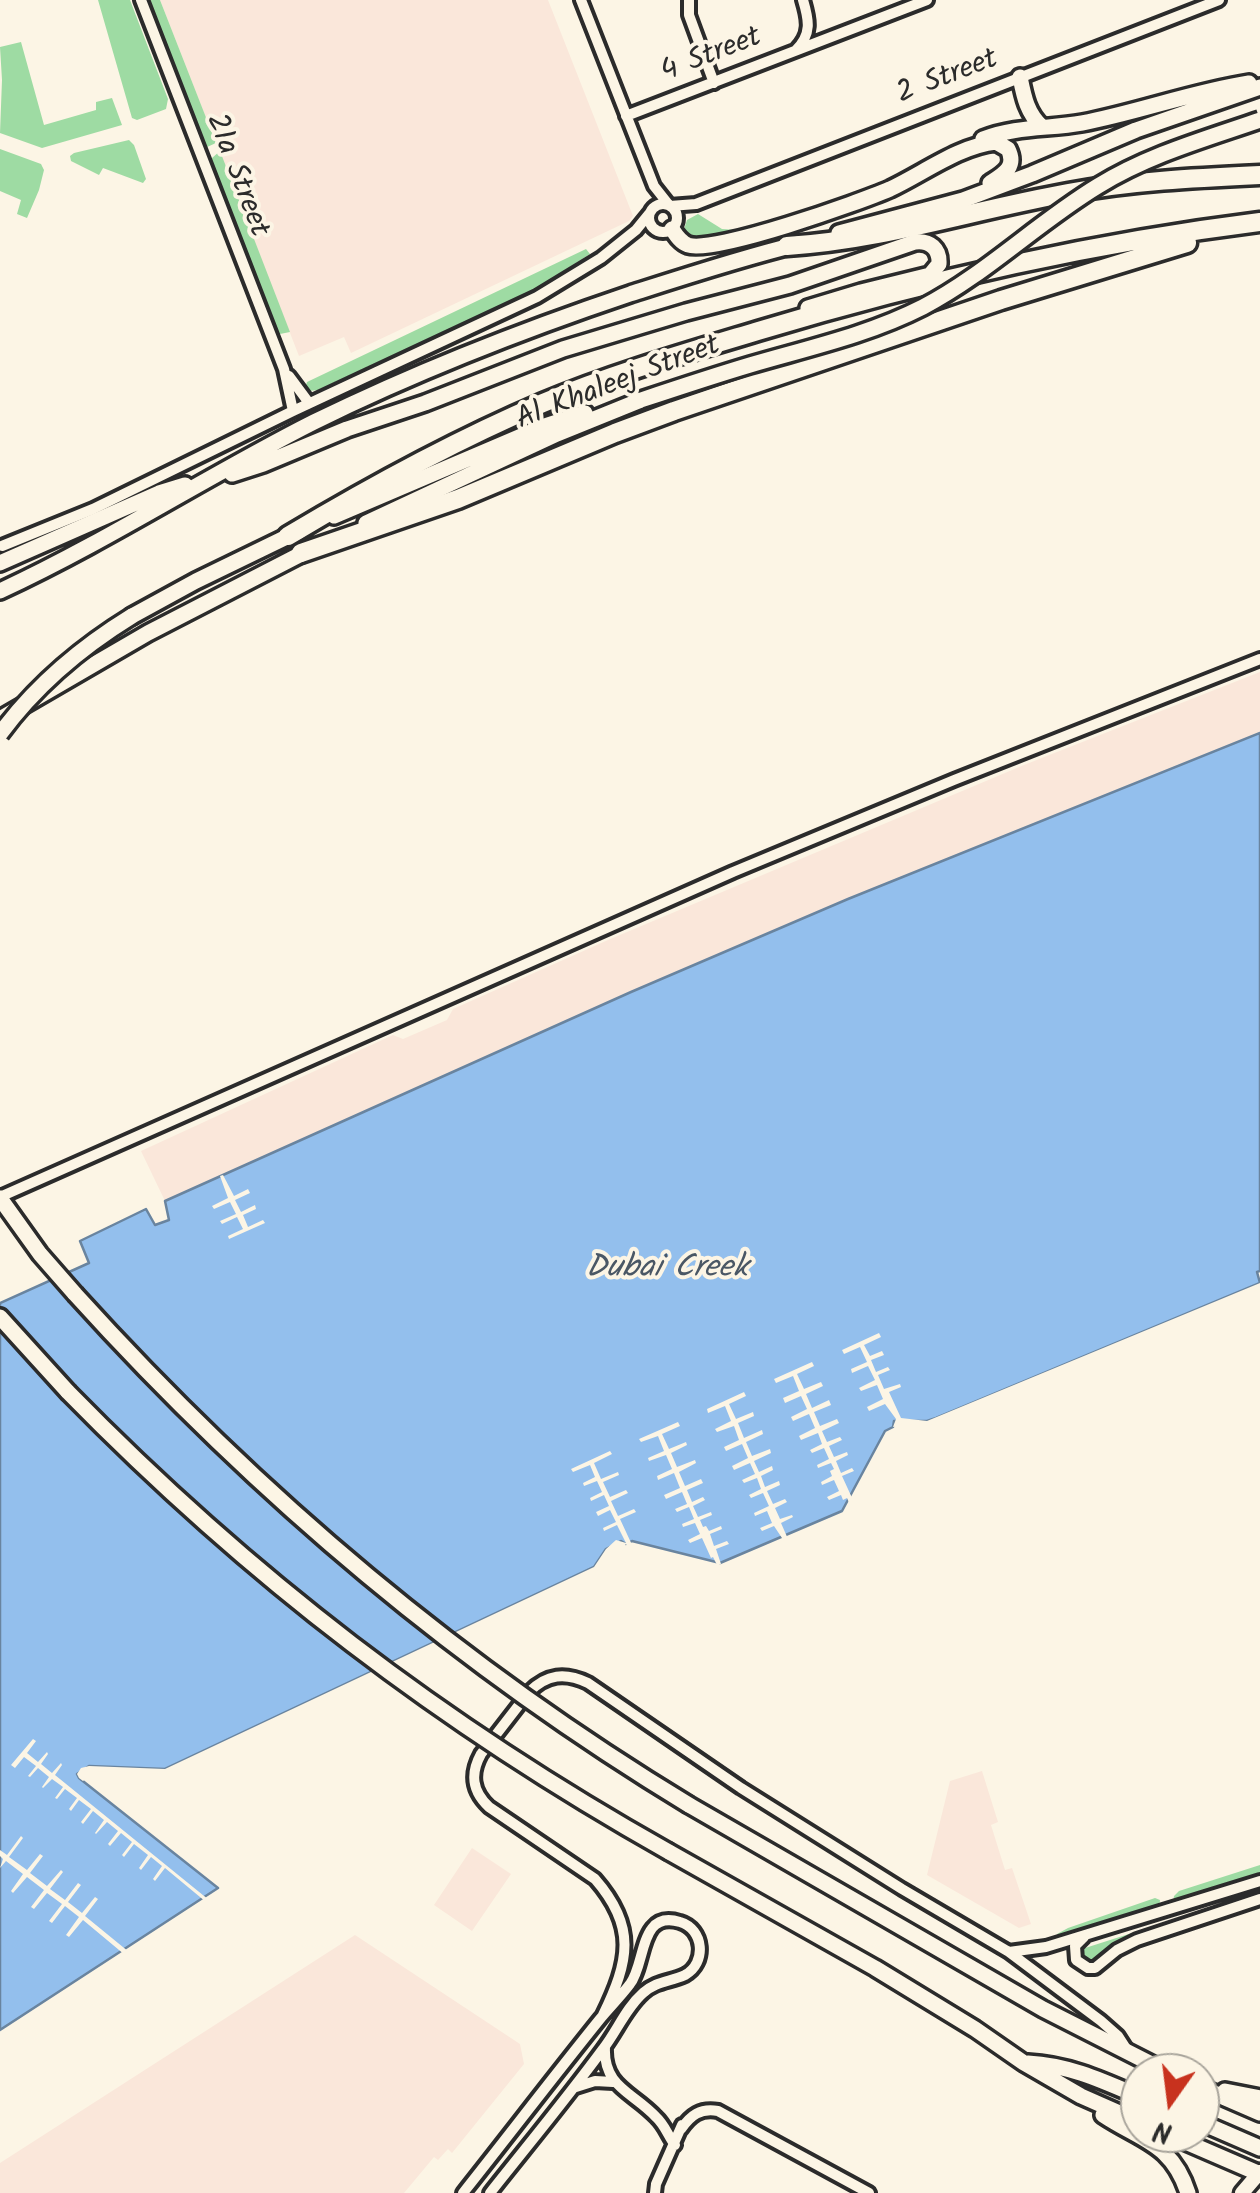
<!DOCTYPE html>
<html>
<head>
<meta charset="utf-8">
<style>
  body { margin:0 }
  #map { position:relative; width:1260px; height:2193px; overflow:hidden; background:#fcf5e5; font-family:Kalam,sans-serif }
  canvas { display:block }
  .north { position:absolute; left:1120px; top:2053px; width:100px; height:100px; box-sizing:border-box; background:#fcf5e5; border:2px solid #a8a49b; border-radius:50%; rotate:194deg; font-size:28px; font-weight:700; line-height:40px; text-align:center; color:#2b2b2b }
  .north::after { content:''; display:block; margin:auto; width:35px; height:45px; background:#c8321e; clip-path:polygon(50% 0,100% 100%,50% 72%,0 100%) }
</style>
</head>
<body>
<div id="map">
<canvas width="1260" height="2193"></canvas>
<div class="north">N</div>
</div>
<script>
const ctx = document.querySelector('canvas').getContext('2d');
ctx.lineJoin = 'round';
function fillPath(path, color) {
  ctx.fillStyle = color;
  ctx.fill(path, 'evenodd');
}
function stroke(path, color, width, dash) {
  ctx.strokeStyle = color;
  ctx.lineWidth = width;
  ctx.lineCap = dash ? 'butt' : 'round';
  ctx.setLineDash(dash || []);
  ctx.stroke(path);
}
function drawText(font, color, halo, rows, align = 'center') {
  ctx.font = font + ' Kalam,sans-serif';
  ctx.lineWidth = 8;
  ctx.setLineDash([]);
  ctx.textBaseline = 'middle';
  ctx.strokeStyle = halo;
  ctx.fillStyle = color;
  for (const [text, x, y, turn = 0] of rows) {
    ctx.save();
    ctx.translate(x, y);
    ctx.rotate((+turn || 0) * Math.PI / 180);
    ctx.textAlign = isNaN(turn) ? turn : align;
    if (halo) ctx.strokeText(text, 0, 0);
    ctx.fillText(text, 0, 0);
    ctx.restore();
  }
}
const built = new Path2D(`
  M160,0H548L633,216L629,221L351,353L344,337L299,356Z
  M1260,672V733L848,899L631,992L165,1201L141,1151L393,1035L403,1039L447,1020L453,1009L608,940L1024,765Z
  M982,1771L998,1822L991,1825L1005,1870L1012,1868L1031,1924L1019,1928L927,1875L950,1781Z
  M472,1848L511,1874L472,1931L434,1905Z
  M355,1935L520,2044L524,2064L452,2153L448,2149L438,2160L434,2157L404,2193H0V2163Z`);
const green = new Path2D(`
  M98,0H130L168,99L166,109L137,120L132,118Z
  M144,0H160L216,143L207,147L200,143Z
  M21,42L44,125L96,110V102L112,98L122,125L42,148L0,133L2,80L0,47Z
  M129,140L134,145L146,179L143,183L103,168L99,175L71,161L70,156L74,153Z
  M0,149L41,164L44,170L39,190L27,218L17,214L21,200L0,191Z
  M220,151L290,332L275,335L209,167L212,158Z
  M698,214L722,229L737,230L738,233L705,242L690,238L684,229L687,220Z
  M586,249L590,254L537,288L318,390L309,391L305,388L307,382Z
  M1260,1865V1880L1172,1909L1174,1896L1179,1891Z
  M1260,1892V1898L1136,1939L1094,1965L1083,1959L1082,1949Z
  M1155,1898L1160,1900L1159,1908L1059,1944L1056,1938L1057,1934L1068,1928Z`);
const water = new Path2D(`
  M1260,733V1271L1257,1272L1260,1283L936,1418L927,1421H894L893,1427L885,1431L842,1511L720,1563L632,1541L626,1544L621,1541L606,1549L594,1567L165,1769L89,1766L77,1774L79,1778L218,1888L0,2030V1303L89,1263L80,1241L146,1209L155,1225L169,1220L165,1201L631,992L848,899Z`);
const pier = new Path2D(`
  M223,1175L234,1196L248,1189L250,1193L235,1200L241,1212L255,1205L256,1209L243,1215L248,1227L263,1220L265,1223L229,1239L228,1236L243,1229L237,1217L222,1224L220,1221L236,1214L230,1202L214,1209L212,1206L228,1198L220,1176Z
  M1260,1283V1289L928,1426L899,1423V1426L893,1427L896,1419L885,1404L869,1411L867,1407L883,1399L877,1385L861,1391L859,1388L875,1380L868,1366L852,1373L851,1369L867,1362L860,1347L844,1354L842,1350L879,1333L881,1337L864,1345L870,1356L882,1351L884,1355L871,1360L876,1372L888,1367L890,1370L878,1375L884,1389L900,1384L901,1387L889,1392L901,1418L927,1421Z
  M812,1362L814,1366L797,1374L804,1389L821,1382L823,1386L806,1394L812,1408L829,1400L831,1405L814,1412L820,1426L837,1419L839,1423L822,1431L827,1442L840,1437L842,1440L829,1446L834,1457L847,1452L848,1455L836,1461L841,1473L852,1468L854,1471L842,1476L853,1500L850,1505L847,1498L843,1500L841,1495L829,1500L827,1497L839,1491L834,1480L822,1485L821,1482L832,1476L830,1471L834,1469L831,1463L818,1468L817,1465L829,1459L824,1448L812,1453L810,1450L822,1444L818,1433L801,1440L799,1436L815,1428L809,1414L793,1421L791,1417L807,1409L801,1396L785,1403L783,1398L799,1391L793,1376L776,1383L774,1379Z
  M744,1392L746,1396L729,1404L736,1419L753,1412L754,1416L738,1423L744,1438L762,1430L763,1434L746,1442L752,1456L770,1449L771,1453L754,1461L759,1472L772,1466L773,1470L761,1476L765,1487L779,1481L780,1485L767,1491L773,1504L785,1499L787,1502L775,1508L780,1519L792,1515L793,1517L781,1523L788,1539L784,1541L774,1526L762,1531L760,1528L772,1523L767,1511L755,1516L754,1513L769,1506L763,1493L751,1498L749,1495L761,1489L757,1478L744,1483L742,1480L755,1474L750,1463L734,1470L732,1466L748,1458L742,1444L726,1451L724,1447L739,1440L734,1426L717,1432L715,1429L731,1421L725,1406L708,1413L707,1409Z
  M678,1422L680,1426L662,1434L669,1449L686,1442L687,1445L671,1453L677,1467L695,1460L696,1463L679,1472L685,1486L701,1479L703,1483L687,1490L692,1502L703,1497L705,1500L693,1506L698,1517L711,1512L712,1515L700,1520L703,1527L706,1526L709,1531L721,1526L722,1529L710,1534L714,1546L727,1541L729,1544L716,1549L721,1564L717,1565L713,1557L711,1558L702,1538L690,1543L688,1540L700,1534L695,1523L683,1527L682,1524L694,1519L689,1507L677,1512L675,1509L687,1504L682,1492L666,1499L664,1495L680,1488L674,1473L658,1480L657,1476L672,1469L666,1455L649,1461L648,1458L664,1451L658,1436L641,1442L639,1439Z
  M610,1451L612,1454L594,1463L601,1479L618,1472L619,1475L603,1482L610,1497L626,1490L628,1493L611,1501L618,1516L634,1509L636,1512L620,1519L633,1547L629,1549L626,1544L622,1548L618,1545L610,1552L597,1572L167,1774L89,1771L83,1774L87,1778L83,1781L79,1778L77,1774L81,1768L89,1766L165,1769L594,1567L606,1549L616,1540L626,1543L617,1525L604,1531L603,1528L616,1522L610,1510L598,1516L596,1512L609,1506L604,1495L591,1501L590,1498L602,1492L597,1481L584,1486L583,1483L595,1477L590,1465L573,1472L571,1469Z
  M33,1739L36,1741L27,1753L38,1762L47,1752L48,1754L41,1764L52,1773L61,1763L62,1765L55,1775L209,1900L206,1902L165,1868L155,1881L153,1879L162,1866L151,1857L141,1870L139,1868L148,1855L134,1844L124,1857L122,1855L132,1842L121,1833L110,1846L108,1844L118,1831L107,1822L96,1834L95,1833L104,1820L93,1811L83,1824L81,1822L91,1809L79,1800L71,1811L69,1809L77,1798L65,1789L57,1799L55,1798L63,1787L52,1779L43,1788L42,1787L49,1777L38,1768L30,1777L28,1776L36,1766L24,1757L15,1768L11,1765Z
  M21,1836L23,1838L9,1857L27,1870L40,1854L43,1856L30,1873L47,1886L61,1870L63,1872L50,1889L65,1900L78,1883L81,1885L68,1902L82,1913L95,1897L98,1899L85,1916L129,1952L125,1955L83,1920L69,1937L66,1935L79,1917L65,1906L52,1923L49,1921L62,1904L47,1893L34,1909L31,1907L44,1890L27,1877L13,1893L11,1891L23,1874L6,1861L0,1868L3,1859L0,1856V1850L7,1855Z`);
const street = new Path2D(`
  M141,0L284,369L293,411
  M581,0L654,186L669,205
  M689,0V15L714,83
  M796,50C812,34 809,20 803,0
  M626,116L927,0
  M649 218a14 14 0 1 1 28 0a14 14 0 1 1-28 0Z
  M670,206L696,204L1219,0
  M289,376L309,403
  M2,546L93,509L293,411L537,297L601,258L636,230L649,214
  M0,1197L733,872L954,780L1260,659
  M1084,1937L1075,1946L1076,1960L1088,1968H1095L1117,1950L1137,1940L1260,1899
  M1009,1952L1046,1947L1260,1881
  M603,2015C629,1961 637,1927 595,1879L489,1807C472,1791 470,1774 481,1754L529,1692C547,1674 565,1672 588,1683L741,1788L902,1889L1009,1952L1101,2021L1118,2036L1127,2050
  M605,2047C603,2087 633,2092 656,2117C665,2125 668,2136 675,2145
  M576,2087L595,2081L613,2082
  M681,2129C691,2115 700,2108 718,2111L869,2193
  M463,2193C509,2135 554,2076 600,2019C610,2007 621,1996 630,1984C646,1964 639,1909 680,1922C704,1929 707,1963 685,1975C670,1982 656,1981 643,1993C626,2008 617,2031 603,2049C567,2098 528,2145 490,2193
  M655,2193L656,2184L682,2125`);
const secondary = new Path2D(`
  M1242,2193L1260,2172`);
const primary = new Path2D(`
  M1020,77C1024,97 1027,113 1042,127
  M983,139C1016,126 1049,129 1082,123C1139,112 1192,92 1249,83
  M672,229C676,235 680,242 688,245C714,254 860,202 890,189C924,173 959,146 996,142L1008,149C1017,167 1004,174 990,183
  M839,233L963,200L1032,174L1136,130L1260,87
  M232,474L263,464L347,429L425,403L563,349L686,312L790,285L915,242C930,240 940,249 939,264L930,275L861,292L808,308
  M334,516L545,426L585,413
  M366,523L557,434L641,400
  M0,563L159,493L185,485
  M0,591C108,541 207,476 314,422C416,372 523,330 630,294C686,276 741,258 798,244
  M132,616L196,581L299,531
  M0,719L148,633L309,550
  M0,1198L40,1254L75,1294
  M0,1317L68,1392
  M689,1805L1043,2009L1169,2073
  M669,1852L875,1968L975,2029L1024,2063L1081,2096L1140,2122
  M1028,2063C1069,2065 1103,2081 1140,2097
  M1200,2087L1260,2113
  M1225,2091L1260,2098
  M1103,2115C1142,2141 1172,2143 1188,2193
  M1200,2122L1260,2148
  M1165,2133L1260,2174`);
const highway = new Path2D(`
  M787,246C883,240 973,210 1068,193C1131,181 1195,178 1260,175
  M288,536C370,487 454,441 543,403C612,374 685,353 758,331C921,282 1091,243 1260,222
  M301,553L458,499L615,433L674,411L1001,300L1187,243`);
const primaryBridge = new Path2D(`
  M641,400C677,388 713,376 750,365C808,348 868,335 923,307C986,274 1037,223 1098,186C1148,155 1205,139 1260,120
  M0,734C36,685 80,648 132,616
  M75,1294C254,1492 461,1667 689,1805
  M68,1392C250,1578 443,1725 669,1852`);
const streetNames = [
  ["4 Street",712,57,-21],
  ["2 Street",948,79,-21],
  ["21a Street",235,176,69],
  ["Al Khaleej Street",619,385,-21]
];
const waterNames = [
  ["Dubai Creek",667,1271]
];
fillPath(built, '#fae7da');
fillPath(green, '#9edba3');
fillPath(water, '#93bfed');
stroke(water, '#69849f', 2.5);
fillPath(pier, '#fcf5e5');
stroke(street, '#2b2b2b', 18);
stroke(secondary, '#2b2b2b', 21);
stroke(primary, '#2b2b2b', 22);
stroke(highway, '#2b2b2b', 25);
stroke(street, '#fcf5e5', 10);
stroke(secondary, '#fcf5e5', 14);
stroke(primary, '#fcf5e5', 15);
stroke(highway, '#fcf5e5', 18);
stroke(primaryBridge, '#2b2b2b', 22, []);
stroke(primaryBridge, '#fcf5e5', 15);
drawText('30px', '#2b2b2b', '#fcf5e5', streetNames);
drawText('italic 32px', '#4a5765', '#fcf5e5', waterNames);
</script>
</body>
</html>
